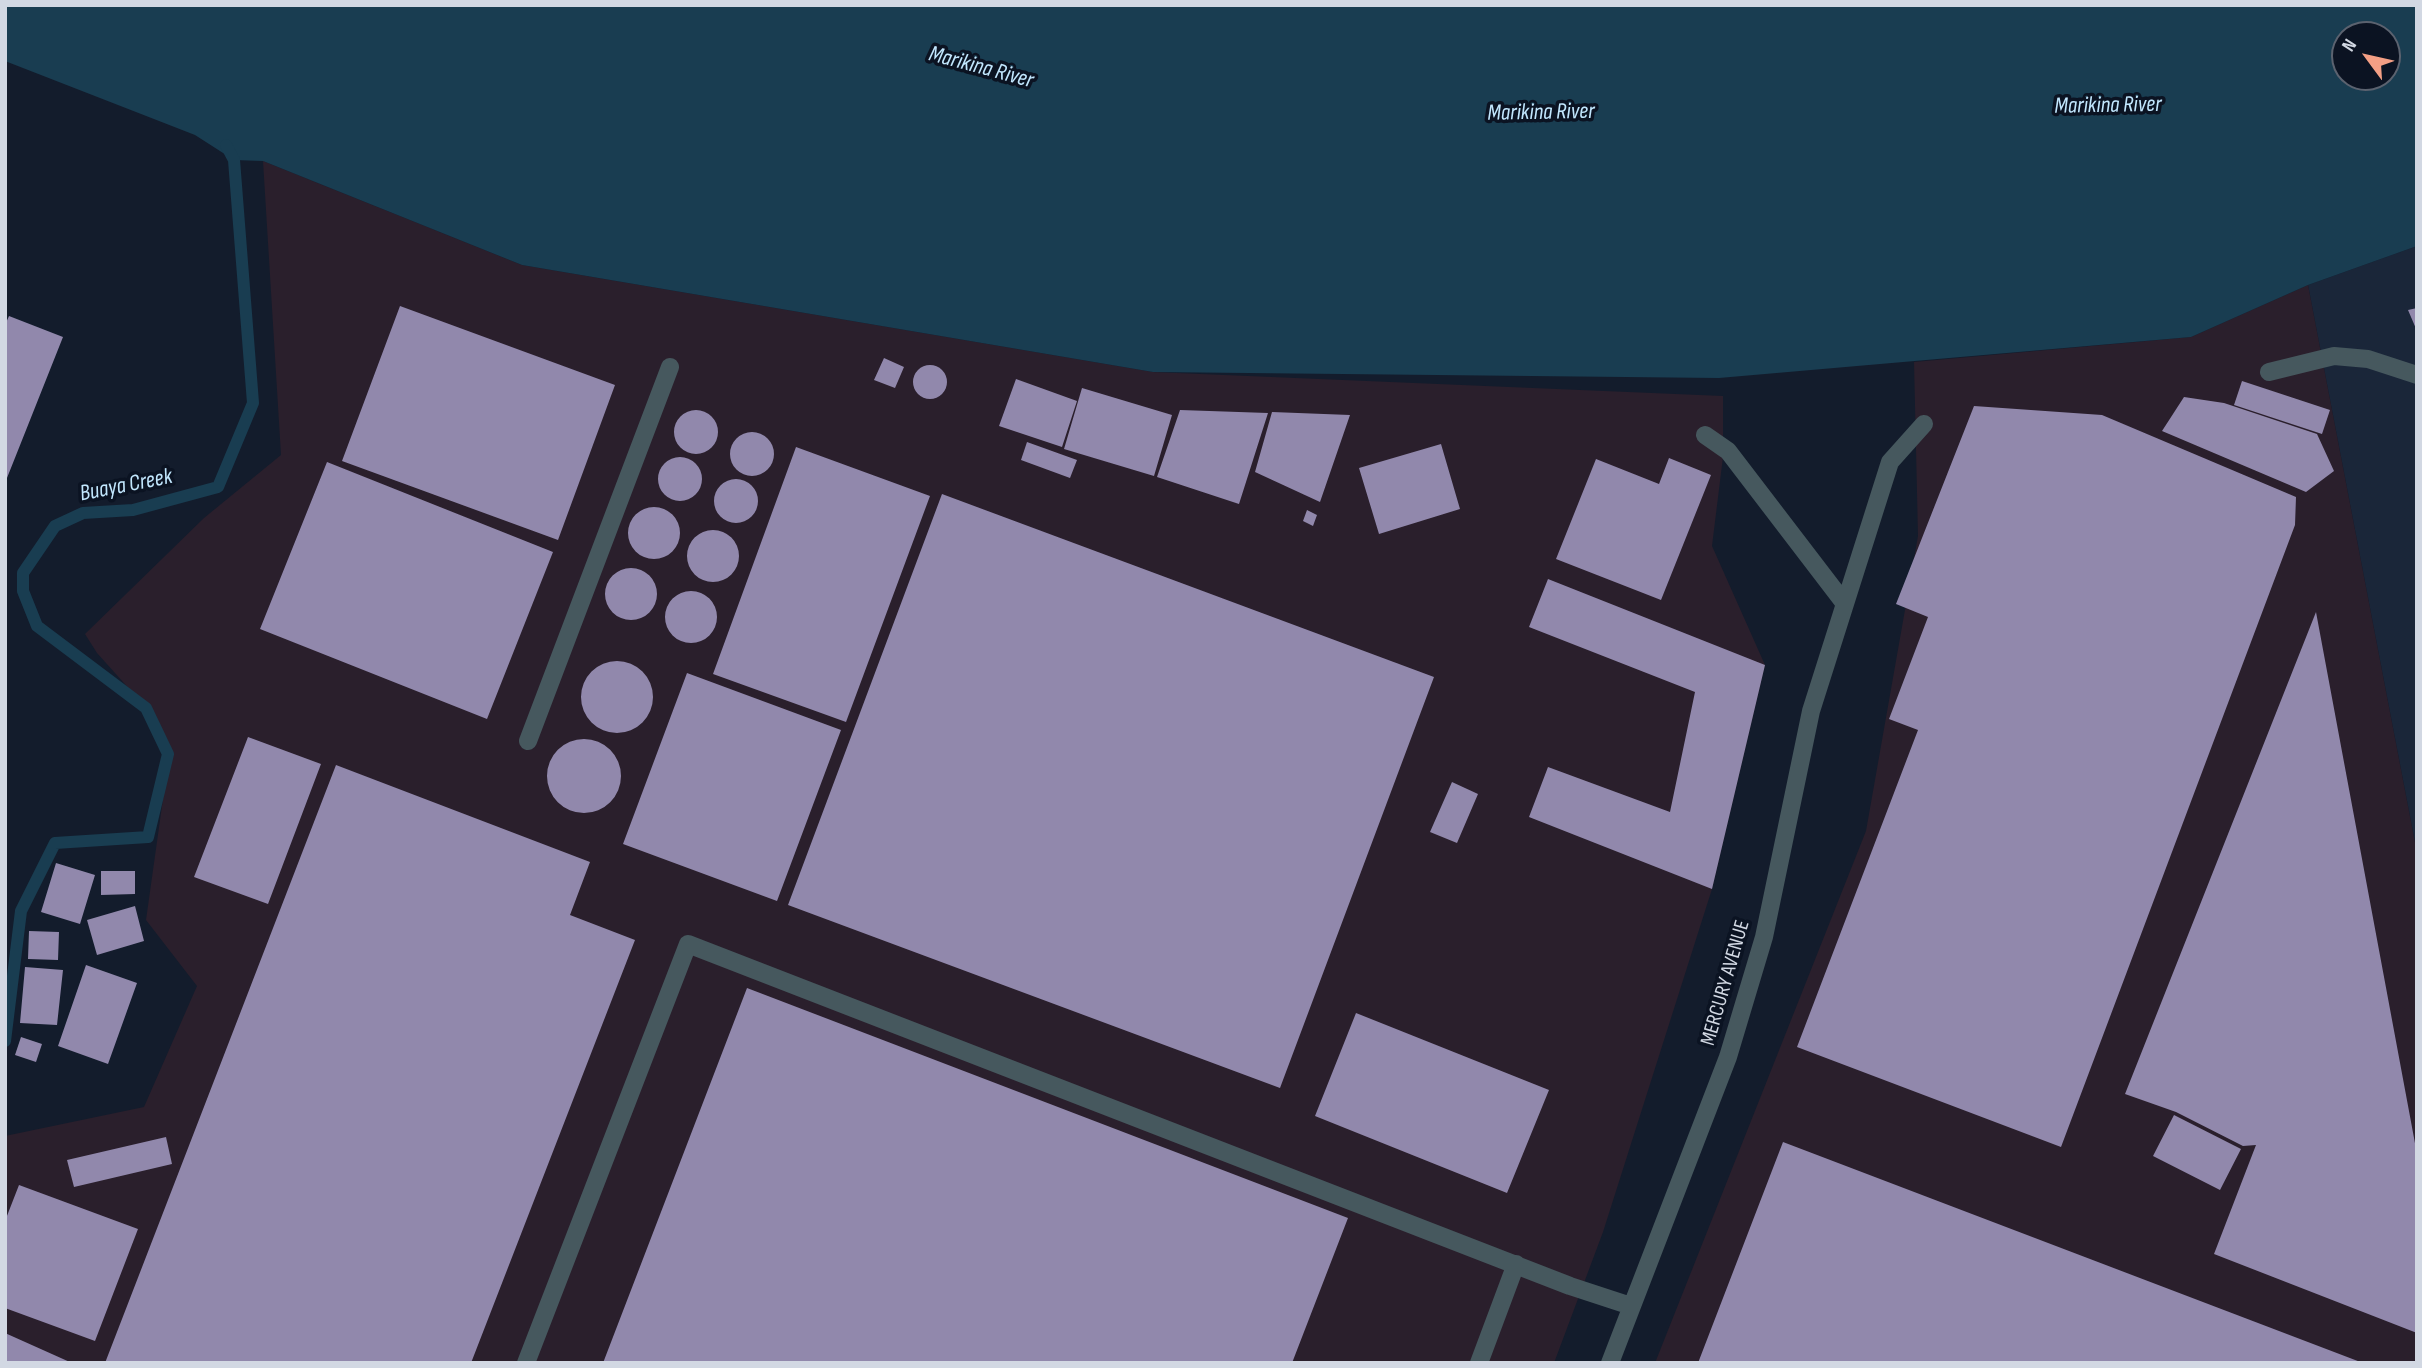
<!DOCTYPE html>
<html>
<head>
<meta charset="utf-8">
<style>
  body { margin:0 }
  #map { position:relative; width:2422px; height:1368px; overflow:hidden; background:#131c2c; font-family:"Sofia Sans Condensed",sans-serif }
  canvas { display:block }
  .frame { position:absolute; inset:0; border:7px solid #d2d8e3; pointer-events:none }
  .north { position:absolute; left:2331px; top:21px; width:70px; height:70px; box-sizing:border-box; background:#0b1322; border:2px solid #5b626f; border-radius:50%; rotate:303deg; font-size:19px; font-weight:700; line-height:28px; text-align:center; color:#d2d8e3 }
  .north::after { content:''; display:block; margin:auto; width:24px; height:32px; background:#f39f85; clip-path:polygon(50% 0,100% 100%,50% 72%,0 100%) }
</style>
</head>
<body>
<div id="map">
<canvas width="2422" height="1368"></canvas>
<div class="frame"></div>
<div class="north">N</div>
</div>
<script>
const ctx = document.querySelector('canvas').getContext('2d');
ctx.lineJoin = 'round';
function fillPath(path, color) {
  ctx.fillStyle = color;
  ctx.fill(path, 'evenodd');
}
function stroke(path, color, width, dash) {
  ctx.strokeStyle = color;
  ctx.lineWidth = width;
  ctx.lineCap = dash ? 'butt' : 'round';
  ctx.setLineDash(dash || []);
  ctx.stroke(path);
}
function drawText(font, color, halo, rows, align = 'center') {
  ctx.font = font + ' "Sofia Sans Condensed",sans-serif';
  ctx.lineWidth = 7;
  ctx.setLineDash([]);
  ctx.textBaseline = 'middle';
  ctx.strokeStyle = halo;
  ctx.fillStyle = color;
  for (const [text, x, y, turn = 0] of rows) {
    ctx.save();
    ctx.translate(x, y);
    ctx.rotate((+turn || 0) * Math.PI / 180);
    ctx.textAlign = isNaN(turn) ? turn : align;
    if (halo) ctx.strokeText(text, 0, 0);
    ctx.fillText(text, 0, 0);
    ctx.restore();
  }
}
const built = new Path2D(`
  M2417,246V853L2308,285Z`);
const industrial = new Path2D(`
  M263,161L522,265L1153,372L1723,396V457L1712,546L1765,665L1712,889L1603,1232L1554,1363H65L5,1334V1136L144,1107L197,986L146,920L169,756L150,712L97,653L85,634L204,518L281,455Z
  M2308,285L2417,853V1363H1655L1866,831L1918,536L1914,362L2191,337Z`);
const water = new Path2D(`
  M5,5H2417V246L2308,285L2191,337L1719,378L1153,372L522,265L263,161L234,160L195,135L5,61ZM2345,35H2387V77H2345Z`);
const stream = new Path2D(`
  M5,1041L21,911L55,843L148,837L168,754L146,708L37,626L23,591V573L55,526L83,513L133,510L218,487L253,403L234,160L226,145`);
const building = new Path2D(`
  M400,306L615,385L558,540L342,461Z
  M2417,308V331L2408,310Z
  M9,316L63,337L5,483V325Z
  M884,358L904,367L895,388L874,380Z
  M913 382a17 17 0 1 1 34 0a17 17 0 1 1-34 0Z
  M1016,379L1077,401L1062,447L999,426Z
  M2242,381L2330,410L2322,434L2234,405Z
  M1082,388L1172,415L1154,476L1064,449Z
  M2184,397L2224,403L2317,434L2334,471L2306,492L2162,431Z
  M1974,406L2102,415L2296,497L2295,525L2061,1147L1797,1047L1918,730L1889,719L1928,617L1896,604Z
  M1180,410L1268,413L1239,504L1157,477Z
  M674 432a22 22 0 1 1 44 0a22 22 0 1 1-44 0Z
  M1272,412L1350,415L1320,502L1255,472Z
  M730 454a22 22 0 1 1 44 0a22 22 0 1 1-44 0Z
  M1027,442L1077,460L1070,478L1021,460Z
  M1441,444L1460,509L1379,534L1359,468Z
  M796,447L930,496L846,722L713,674Z
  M658 479a22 22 0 1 1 44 0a22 22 0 1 1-44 0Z
  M1669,458L1711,475L1661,600L1556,559L1596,459L1659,484Z
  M327,462L553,552L487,719L260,629Z
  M714 501a22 22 0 1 1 44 0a22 22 0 1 1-44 0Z
  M942,494L1434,677L1280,1088L788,905Z
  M628 533a26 26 0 1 1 52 0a26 26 0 1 1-52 0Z
  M1307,510L1317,515L1313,526L1303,521Z
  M687 556a26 26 0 1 1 52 0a26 26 0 1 1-52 0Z
  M605 594a26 26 0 1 1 52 0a26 26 0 1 1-52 0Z
  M1548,579L1765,665L1712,889L1529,817L1548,767L1670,812L1695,692L1529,627Z
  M665 617a26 26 0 1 1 52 0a26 26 0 1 1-52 0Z
  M2316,612L2417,1154V1333L2214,1254L2256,1145L2243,1146L2176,1112L2125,1094Z
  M581 697a36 36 0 1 1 72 0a36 36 0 1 1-72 0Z
  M687,673L841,730L777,901L623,844Z
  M248,737L321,764L268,904L194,877Z
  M547 776a37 37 0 1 1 74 0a37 37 0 1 1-74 0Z
  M336,765L590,862L570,915L635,940L471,1363H105Z
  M1452,782L1478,794L1457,843L1430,832Z
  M56,863L95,875L80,924L41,912Z
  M101,871H135V894L101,895Z
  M135,906L144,941L97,955L87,920Z
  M29,931L59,932L58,960L28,959Z
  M86,965L137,983L108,1064L58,1046Z
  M25,967L63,970L57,1025L20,1023Z
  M747,988L1348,1218L1292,1363H603Z
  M1356,1013L1549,1090L1507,1193L1315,1116Z
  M21,1037L42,1044L36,1062L15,1055Z
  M2174,1115L2241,1149L2220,1190L2153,1156Z
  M166,1137L172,1164L74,1187L67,1160Z
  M1783,1142L2363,1363H1698Z
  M19,1185L138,1229L95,1341L5,1308V1221Z
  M5,1333L72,1363H5Z`);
const minor = new Path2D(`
  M2269,372L2334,356L2368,359L2417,375
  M1705,435L1728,451L1845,604
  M528,741L670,367
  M526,1363L688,944L1570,1286L1631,1306
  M1479,1363L1516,1264
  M1610,1363L1728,1057L1764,937L1811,711L1890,462L1924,424`);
const streetNames = [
  ["MERCURY AVENUE",1726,983,-74]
];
const waterNames = [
  ["Marikina River",981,68,15],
  ["Marikina River",2108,106,-1],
  ["Marikina River",1541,113,-1],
  ["Buaya Creek",126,486,-11]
];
fillPath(built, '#1a2639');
fillPath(industrial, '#2a1f2c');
fillPath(water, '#193d51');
stroke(stream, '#193d51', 12);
fillPath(building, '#9188ac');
stroke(minor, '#46585e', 18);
drawText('21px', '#d2d8e3', '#0b1322', streetNames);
drawText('italic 23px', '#c2e7fe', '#0b1322', waterNames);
</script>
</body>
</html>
